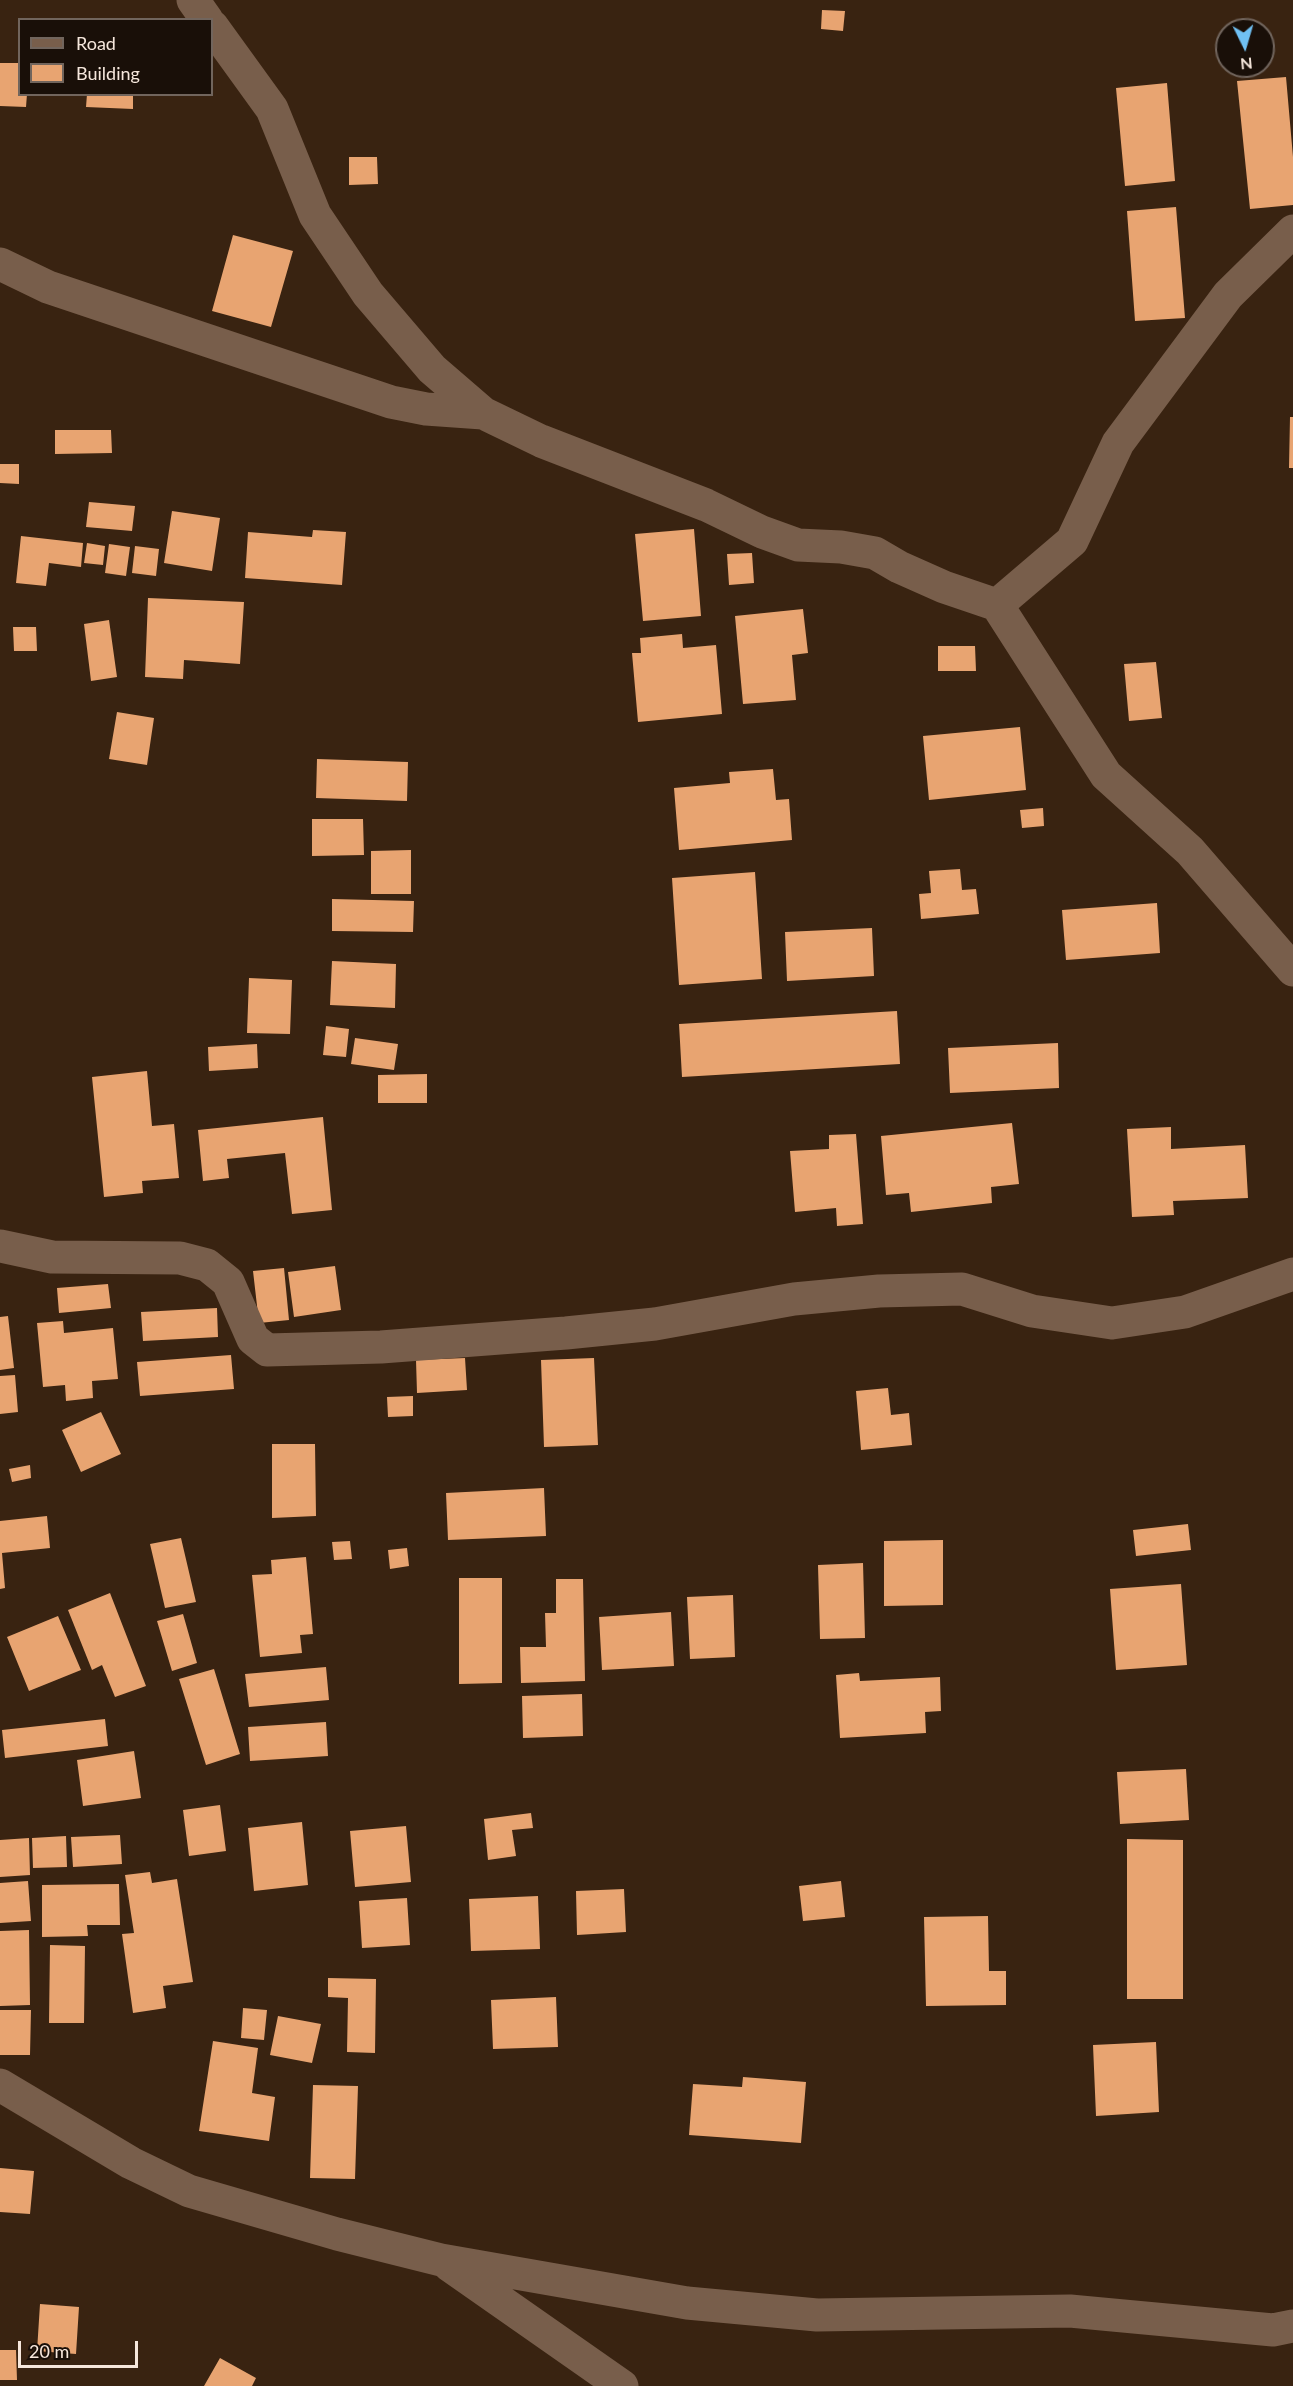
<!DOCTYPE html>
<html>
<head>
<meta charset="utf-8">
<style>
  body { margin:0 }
  #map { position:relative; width:1293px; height:2386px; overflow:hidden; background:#392311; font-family:Lato,sans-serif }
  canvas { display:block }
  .legend { position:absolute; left:18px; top:18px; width:195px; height:78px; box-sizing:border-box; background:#190f08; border:2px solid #71655d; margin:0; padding:8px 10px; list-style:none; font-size:18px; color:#f6e7dc }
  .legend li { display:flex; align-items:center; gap:12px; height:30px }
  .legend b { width:30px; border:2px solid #71655d }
  .north { position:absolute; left:1215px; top:18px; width:60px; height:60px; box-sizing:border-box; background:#190f08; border:2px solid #71655d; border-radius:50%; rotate:175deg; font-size:16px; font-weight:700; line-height:24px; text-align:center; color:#f6e7dc }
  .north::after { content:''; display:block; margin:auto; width:21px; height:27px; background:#70c1f4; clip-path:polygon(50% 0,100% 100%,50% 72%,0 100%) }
  .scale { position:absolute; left:18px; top:2341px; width:120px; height:27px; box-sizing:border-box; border:3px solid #f6e7dc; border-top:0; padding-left:8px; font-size:18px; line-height:21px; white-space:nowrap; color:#f6e7dc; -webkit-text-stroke:4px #190f08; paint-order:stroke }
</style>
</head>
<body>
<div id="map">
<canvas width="1293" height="2386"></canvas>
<ul class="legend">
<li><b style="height:8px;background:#785e4b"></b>Road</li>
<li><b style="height:16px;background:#e8a471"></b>Building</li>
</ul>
<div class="north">N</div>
<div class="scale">20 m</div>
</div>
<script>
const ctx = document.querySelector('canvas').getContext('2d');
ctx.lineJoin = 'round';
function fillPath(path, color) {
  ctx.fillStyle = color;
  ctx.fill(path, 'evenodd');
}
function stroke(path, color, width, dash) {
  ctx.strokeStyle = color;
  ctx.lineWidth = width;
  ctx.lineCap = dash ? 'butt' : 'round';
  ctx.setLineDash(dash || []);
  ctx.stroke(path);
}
const building = new Path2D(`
  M822,10L845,11L843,31L821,29Z
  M0,63H20V94H27L26,107L0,106Z
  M1286,77L1293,157V205L1250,209L1237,81Z
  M1167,83L1175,181L1125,186L1116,88Z
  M87,94H133V109L86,107Z
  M349,157H377L378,184L349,185Z
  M1176,207L1185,318L1135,321L1127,211Z
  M233,235L293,251L271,327L212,311Z
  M1290,417H1293V468H1289Z
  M55,430H111L112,453L55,454Z
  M0,464H19V484L0,483Z
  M89,502L135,506L132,531L86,527Z
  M172,511L220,518L212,571L164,563Z
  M694,529L701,616L643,621L635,534Z
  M313,530L346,532L342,585L245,578L248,532L312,537Z
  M21,536L83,543L81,567L49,563L46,586L16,583Z
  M87,543L105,546L103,565L84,563Z
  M109,544L130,547L126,576L105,573Z
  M135,546L159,549L156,576L132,573Z
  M752,553L754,583L729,585L727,554Z
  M148,598L244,602L240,664L184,660L183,679L145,677Z
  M803,609L808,653L792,655L796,700L743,704L735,616Z
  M109,620L117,677L91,681L84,624Z
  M13,627H36L37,651H14Z
  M682,634L683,648L716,645L722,714L638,722L632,653H641L640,638Z
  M938,646H975L976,671H938Z
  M1156,662L1162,718L1129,721L1124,664Z
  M117,712L154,718L147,765L109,759Z
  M1020,727L1026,790L929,800L923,736Z
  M317,759L408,762L407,801L316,798Z
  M773,769L776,800L789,799L792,840L679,850L674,788L730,783L729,772Z
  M1043,808L1044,826L1022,828L1020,810Z
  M312,819H363L364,855L312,856Z
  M411,850V894H371V851Z
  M960,869L962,890L976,889L979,914L921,919L919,894L931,893L929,871Z
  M755,872L762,979L679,985L672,878Z
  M332,899L414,901L413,932L332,931Z
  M1157,903L1160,953L1066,960L1062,910Z
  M872,928L874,976L787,981L785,932Z
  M332,961L396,964L395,1008L330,1005Z
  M249,978L292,980L290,1034L247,1033Z
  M897,1011L900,1064L682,1077L679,1024Z
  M326,1026L349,1029L346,1057L323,1055Z
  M355,1038L398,1044L394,1070L351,1064Z
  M1058,1043L1059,1088L950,1093L948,1048Z
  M257,1044L258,1068L209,1071L208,1047Z
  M147,1071L152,1126L174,1124L179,1178L142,1181L143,1193L104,1197L92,1077Z
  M427,1074V1103H378V1075Z
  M323,1117L332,1210L292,1214L285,1153L227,1159L229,1178L203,1181L198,1130Z
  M1012,1123L1019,1184L991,1187L992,1203L911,1212L909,1193L886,1195L881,1136Z
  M1171,1127V1149L1245,1145L1248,1198L1173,1201L1174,1215L1132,1217L1127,1129Z
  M856,1134L863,1224L837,1226L836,1208L795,1212L790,1151L829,1149V1135Z
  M335,1266L341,1310L294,1317L288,1272Z
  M284,1268L289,1320L259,1323L253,1271Z
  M108,1284L111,1308L59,1313L57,1288Z
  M217,1308L218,1337L143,1341L141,1312Z
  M8,1316L14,1368L0,1370V1317Z
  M63,1321L64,1333L113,1328L118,1379L92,1381L93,1398L66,1401L65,1385L43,1387L37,1323Z
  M231,1355L234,1389L140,1396L137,1362Z
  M465,1358L467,1390L417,1393L416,1360Z
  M594,1358L598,1445L544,1447L541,1360Z
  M15,1375L18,1412L0,1414V1376Z
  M888,1388L891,1415L909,1413L912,1445L861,1450L856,1391Z
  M413,1396V1416L388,1417L387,1397Z
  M101,1412L121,1454L81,1472L62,1430Z
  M272,1444H315L316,1516L272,1518Z
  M30,1465L31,1478L12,1482L9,1469Z
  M544,1488L546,1536L448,1540L446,1493Z
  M47,1516L50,1548L2,1553L5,1588L0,1589V1521Z
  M1188,1524L1191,1550L1136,1556L1133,1530Z
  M181,1538L196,1602L165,1608L150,1544Z
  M943,1540V1605L884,1606V1541Z
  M350,1541L352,1559L334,1560L332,1542Z
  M407,1548L409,1566L390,1569L388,1550Z
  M306,1557L313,1634L300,1635L302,1653L260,1657L252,1575L272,1574L271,1560Z
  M863,1563L865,1638L820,1639L818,1565Z
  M459,1578H502V1683L459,1684Z
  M556,1579H583L585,1681L521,1683L520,1647H546L545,1613H556Z
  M1181,1584L1187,1665L1116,1670L1110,1589Z
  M110,1593L146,1686L115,1697L102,1665L92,1670L68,1610Z
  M733,1595L735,1657L690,1659L687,1597Z
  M671,1612L674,1666L602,1670L599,1617Z
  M183,1614L197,1663L172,1671L157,1621Z
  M58,1616L81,1670L29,1691L7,1637Z
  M326,1667L329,1700L249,1707L245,1674Z
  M214,1669L240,1754L206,1765L179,1679Z
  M859,1673L860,1681L940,1677L941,1711L925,1712L926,1733L840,1738L836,1675Z
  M582,1694L583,1736L523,1738L522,1696Z
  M105,1719L108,1746L5,1758L2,1730Z
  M326,1722L328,1756L250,1761L248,1727Z
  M134,1751L141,1798L83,1806L77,1760Z
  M1186,1769L1189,1820L1120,1824L1117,1772Z
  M220,1805L226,1851L189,1856L183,1810Z
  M531,1813L533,1828L512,1830L516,1856L488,1860L484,1819Z
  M302,1822L308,1885L254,1891L248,1828Z
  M406,1826L411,1882L355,1887L350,1831Z
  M120,1835L122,1864L73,1867L71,1837Z
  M66,1836L67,1867L33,1868L32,1838Z
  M29,1838L30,1875L0,1877V1840Z
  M1127,1839L1183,1840V1999H1127Z
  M150,1872L152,1883L177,1879L193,1982L163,1986L166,2008L133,2013L122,1934L134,1933L125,1875Z
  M28,1881L31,1921L0,1923V1883Z
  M841,1881L845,1917L803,1921L799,1886Z
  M119,1884L120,1925H87L88,1936L42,1937V1885Z
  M624,1889L626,1932L577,1935L576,1891Z
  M538,1896L540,1949L471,1951L469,1899Z
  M407,1898L410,1945L362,1948L359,1901Z
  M988,1916L989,1971H1006V2005L926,2006L924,1917Z
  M29,1930L30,2005L0,2006V1931Z
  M50,1945L85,1946L84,2023H49Z
  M328,1978L376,1979L375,2053L347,2052L348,1998L328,1997Z
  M556,1997L558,2047L493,2049L491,2000Z
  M243,2008L267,2010L264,2040L241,2038Z
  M0,2010H31L30,2055H0Z
  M278,2016L321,2024L312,2063L270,2055Z
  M213,2041L258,2048L252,2093L275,2097L269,2141L199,2131Z
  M1156,2042L1159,2112L1096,2116L1093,2045Z
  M743,2077L806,2082L801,2143L689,2135L693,2084L742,2087Z
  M313,2085L358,2086L355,2179L310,2178Z
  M0,2168L34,2171L30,2214L0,2212Z
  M40,2304L79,2307L76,2354L37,2351Z
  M0,2350H16L17,2380H0Z
  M220,2358L256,2378L252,2386H204Z`);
const minor = new Path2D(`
  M193,0L207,20
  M212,26L272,109L315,215L368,294L432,369L483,413L541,441L706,505L762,532L798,545L841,547L875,553L899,567L944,587L997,605L1106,775L1190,851L1293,970
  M0,264L48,287L391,402L426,409L483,413
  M997,605L1072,541L1118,443L1228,295L1293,231
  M0,1246L52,1257L180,1258L207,1265L228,1282L253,1339L267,1350L381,1347L566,1333L655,1324L794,1299L879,1291L962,1289L1032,1311L1112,1323L1185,1312L1293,1274
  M0,2085L131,2163L189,2191L337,2234L441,2260L687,2303L817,2315L1070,2311L1273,2330L1293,2326
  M449,2265L622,2386`);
fillPath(building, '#e8a471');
stroke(minor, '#785e4b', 33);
</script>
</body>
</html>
